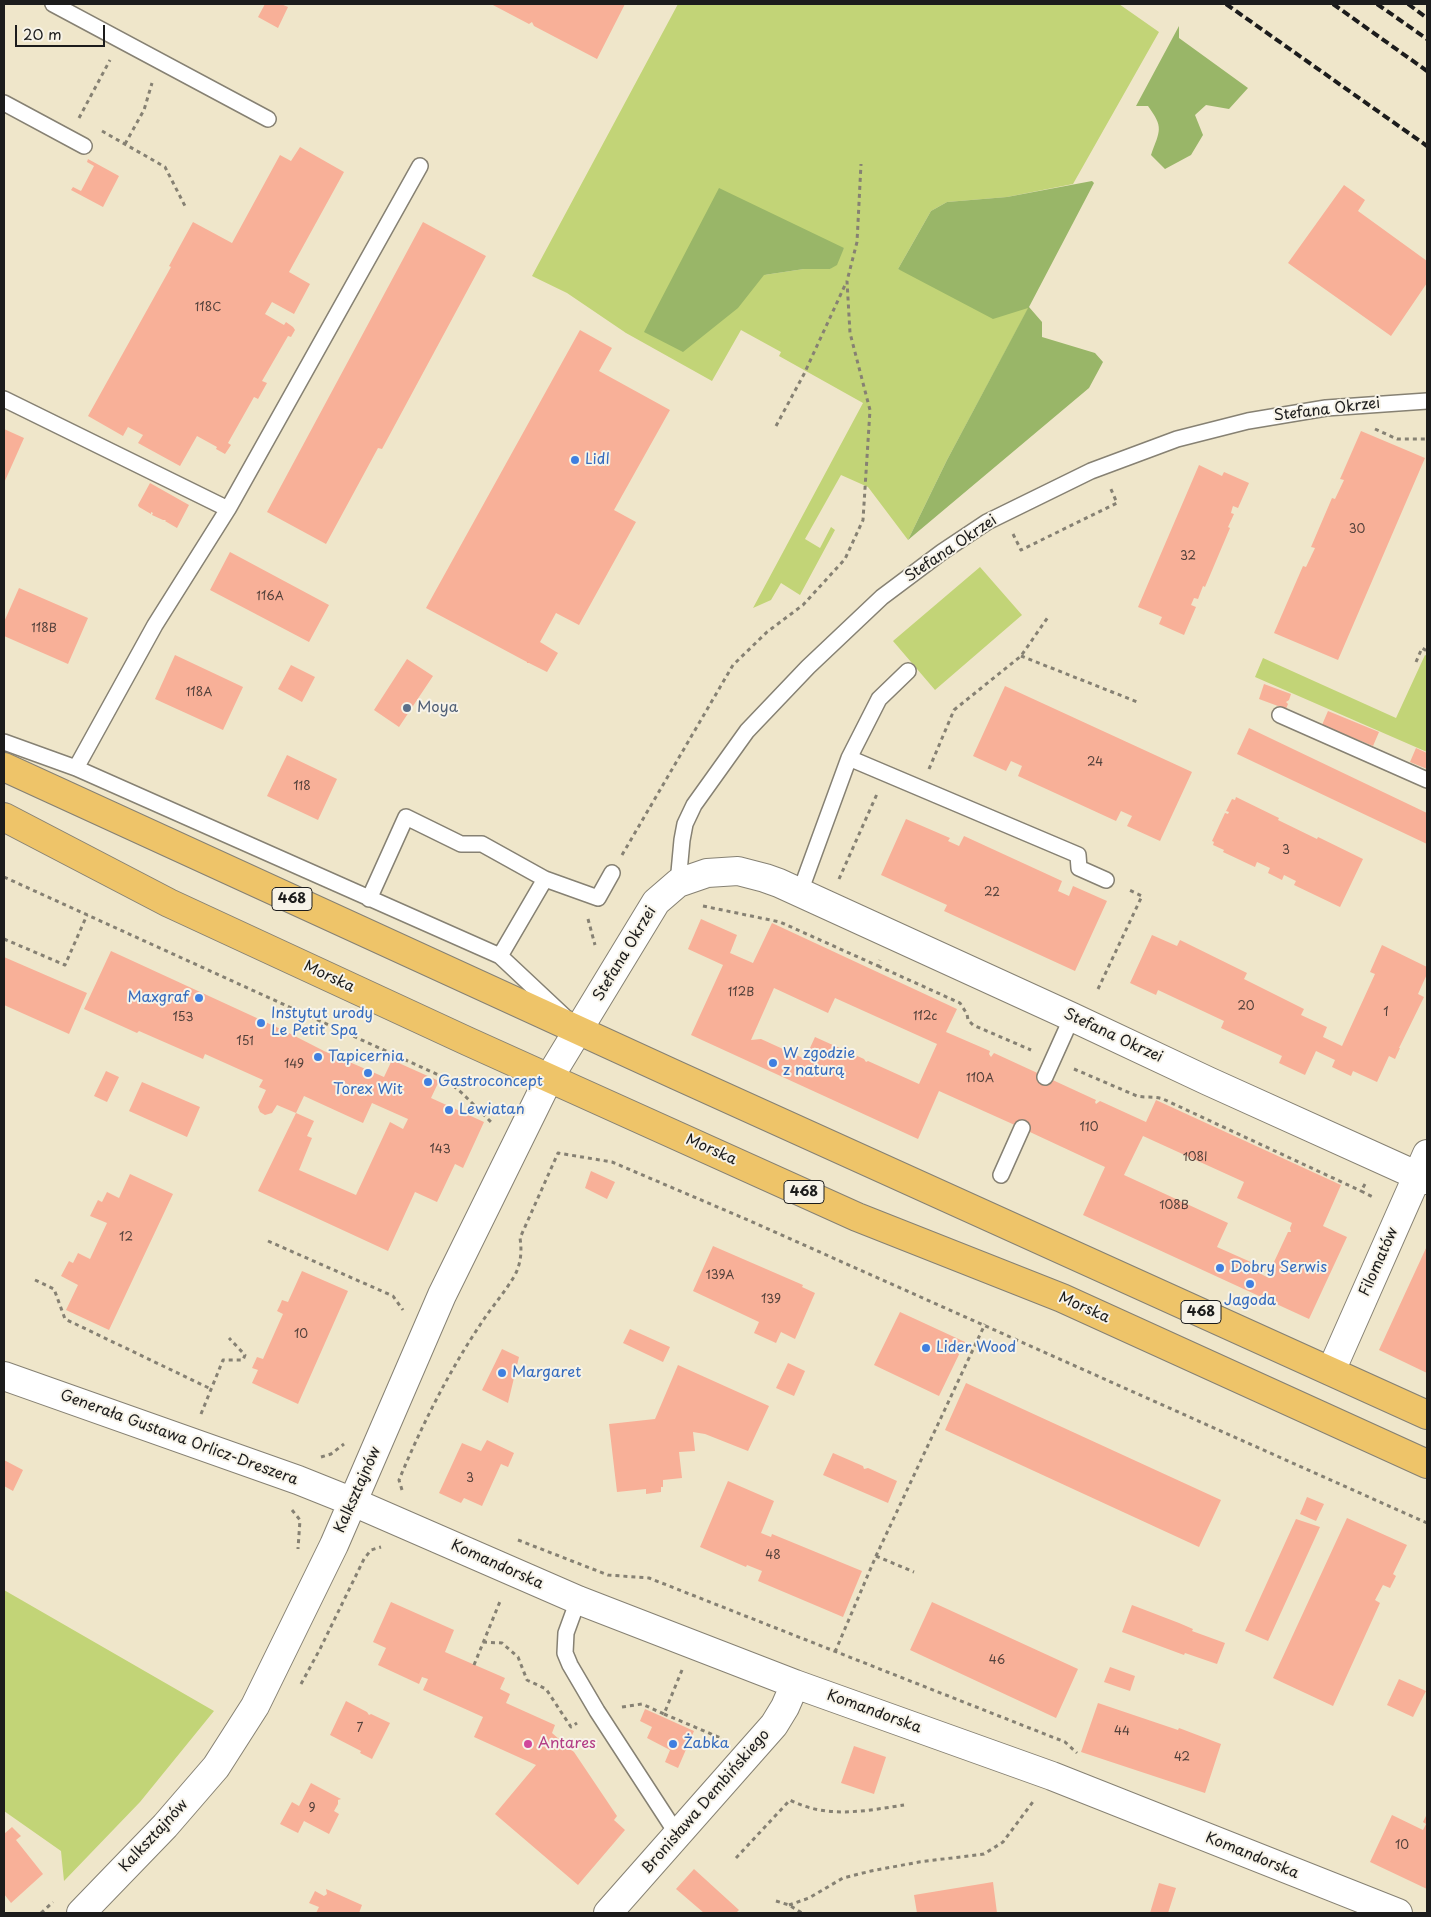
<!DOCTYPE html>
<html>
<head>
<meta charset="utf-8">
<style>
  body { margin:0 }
  #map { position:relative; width:1431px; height:1917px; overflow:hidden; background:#efe6ca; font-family:"Playpen Sans",sans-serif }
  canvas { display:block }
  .frame { position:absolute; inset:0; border:5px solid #1c1c1c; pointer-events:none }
  .scale { position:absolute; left:15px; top:25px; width:90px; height:22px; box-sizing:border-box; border:2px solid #1c1c1c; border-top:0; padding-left:6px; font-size:15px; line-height:18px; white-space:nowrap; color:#1c1c1c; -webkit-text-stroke:4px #f7f3e8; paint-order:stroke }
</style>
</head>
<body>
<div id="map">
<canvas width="1431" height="1917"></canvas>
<div class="frame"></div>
<div class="scale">20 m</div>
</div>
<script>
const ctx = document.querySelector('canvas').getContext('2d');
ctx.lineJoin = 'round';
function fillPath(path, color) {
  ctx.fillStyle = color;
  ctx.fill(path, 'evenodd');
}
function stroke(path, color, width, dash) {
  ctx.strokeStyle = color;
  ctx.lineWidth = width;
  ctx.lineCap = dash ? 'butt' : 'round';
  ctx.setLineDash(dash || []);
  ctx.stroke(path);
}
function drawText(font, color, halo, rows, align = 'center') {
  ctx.font = font + ' "Playpen Sans",sans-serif';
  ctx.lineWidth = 4;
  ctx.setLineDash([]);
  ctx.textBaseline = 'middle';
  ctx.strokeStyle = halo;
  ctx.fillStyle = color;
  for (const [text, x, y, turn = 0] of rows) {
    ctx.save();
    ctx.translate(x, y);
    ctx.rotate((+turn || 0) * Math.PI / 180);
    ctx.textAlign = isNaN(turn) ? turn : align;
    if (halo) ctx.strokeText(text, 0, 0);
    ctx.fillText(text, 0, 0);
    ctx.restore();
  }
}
const green = new Path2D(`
  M678,4H1119L1159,32L1073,184L1007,197L947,202L931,211L898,269L1029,307L947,460L908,540L868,487L841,475L805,539L820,548L831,527L835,530L800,595L781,583L771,600L753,608L863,403L779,356L781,352L741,330L712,381L626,333L567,293L532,276ZM844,248L830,269H804L764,275Z
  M980,567L1022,615L935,690L893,641Z
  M1425,655L1427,656V752L1255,677L1263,658L1396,718Z
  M4,1590L214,1711L140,1802L64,1881L61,1851L4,1811Z`);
const forest = new Path2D(`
  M1179,26V38L1248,88L1229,109L1206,105L1195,115L1203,135L1191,155L1165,169L1151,155C1160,130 1164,128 1148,106H1136Z
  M1092,181L1094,183L1029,307L1042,322V337L1095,353L1103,362L1089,388L908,540L947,460L1028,308L993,319L898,269L931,211L947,202L1007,197Z
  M719,188L844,248L837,265L830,269H804L764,275L738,308L683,352L644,332Z`);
const building = new Path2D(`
  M265,4H281L288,7L278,28L258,17Z
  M491,4H625L597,59L534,26L532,22L529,24Z
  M300,147L344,172L289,272L310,284L294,314L272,302L265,314L284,325L286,322L293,327L295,330L291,337L288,336L262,381L267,383L258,399L254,397L228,443L231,445L225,454L216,449L217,447L197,436L180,466L138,443L143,435L128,427L123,436L88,416L171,267L169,266L193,222L232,243L280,155L291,161Z
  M88,159L119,176L103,207L71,190L73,187L81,191L94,166L87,162Z
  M1344,185L1365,200L1358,211L1427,261V283L1391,336L1288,263Z
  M423,222L486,256L382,449L378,448L326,544L267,512Z
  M580,330L612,348L599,371L670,410L614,510L636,522L579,625L556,613L540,642L558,653L547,672L529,663H527V662L426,608Z
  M4,429L24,438L4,483Z
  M1361,431L1425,458L1338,660L1274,633L1303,566L1306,567L1315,548L1311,547L1332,498L1335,499L1344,480L1340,479Z
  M1199,465L1222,476L1224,472L1249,483L1238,508L1233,506L1232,509L1231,513L1234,514L1228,527L1230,528L1205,587L1203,586L1198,599L1194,598L1191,605L1196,607L1184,635L1159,624L1162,617L1138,607Z
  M150,483L189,505L177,528L165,521L166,520H163L152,515L153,513L151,512V514L139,507L138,505Z
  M230,552L329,605L309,642L210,590Z
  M19,588L88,618L68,664L4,636V622Z
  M175,655L243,687L223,730L155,699Z
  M407,659L433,676L399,727L374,710Z
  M291,665L315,677L302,702L278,689Z
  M1264,684L1291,694L1289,700L1286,702L1288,704L1286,709L1259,699Z
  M1005,686L1192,772L1160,841L1127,826L1132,816L1121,811L1116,821L1018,776L1022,766L1011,761L1006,771L973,756Z
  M1328,711L1379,732L1373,746L1322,725Z
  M1249,728L1427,813V844L1237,754Z
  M1416,748L1427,753V769L1410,762Z
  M287,755L337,779L318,820L267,796Z
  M1236,797L1279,818L1278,820L1317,839L1318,837L1363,859L1340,907L1294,885L1296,881L1284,875L1282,880L1268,873L1270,868L1257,862L1255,867L1223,852L1224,850L1213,845L1214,842L1212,841L1225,813L1228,814L1229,812L1226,811L1232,799L1235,800Z
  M906,819L950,838L948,841L959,846L964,836L1062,881L1058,891L1069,896L1073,886L1107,901L1075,971L944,911L947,905L881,875Z
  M701,919L737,935L730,953L753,963L772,923L957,1009L946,1032L990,1051L989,1054L991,1057L994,1053L1096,1100L1095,1102L1096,1104L1100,1101L1146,1122L1156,1100L1341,1185L1323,1226L1347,1237L1309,1319L1083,1215L1105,1167L1017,1126L939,1091L918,1139L691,1035L723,965L688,949ZM774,988L828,1013L835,998L937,1044L919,1084L868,1061L866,1062L864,1059L815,1037L805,1059L761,1039L751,1040ZM1143,1136L1244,1182L1237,1198L1292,1223L1290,1228L1291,1232H1288L1267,1277L1259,1273L1262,1267L1217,1247L1228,1223L1124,1175Z
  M1152,935L1177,946L1180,940L1247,973L1244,979L1304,1009L1301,1015L1327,1027L1323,1037L1342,1046L1375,974L1370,972L1382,945L1427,967V974L1418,994L1424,997L1399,1048H1400L1395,1059L1389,1056L1377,1082L1353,1071L1351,1076L1332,1067L1335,1060L1316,1051L1305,1075L1279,1063L1282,1056L1221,1028L1224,1021L1158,990L1156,995L1130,983Z
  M111,951L285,1031L324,1051L384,1077L392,1060L439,1081L431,1098L484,1122L463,1168L455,1164L437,1202L415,1192L388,1251L258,1191L296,1113L314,1121L307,1136L312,1138L299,1170L356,1195L390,1122L403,1129L408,1119L372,1103L363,1123L304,1096L296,1113L277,1105L272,1113L265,1115L260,1112L258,1107L266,1090L259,1087L263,1080L205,1054L203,1059L139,1031L137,1033L84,1009Z
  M4,957L87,993L69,1034L4,1005Z
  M106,1071L119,1077L107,1102L94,1096Z
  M142,1082L200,1107L187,1137L129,1111Z
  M591,1171L615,1182L607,1199L585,1188Z
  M130,1174L173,1194L109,1330L66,1310L78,1285L61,1276L69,1261L73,1263L78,1253L90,1259L107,1223L90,1216L98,1200L102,1202L107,1192L119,1198Z
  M713,1246L803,1285L802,1287L815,1293L795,1339L781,1332L776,1343L754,1333L759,1322L693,1291Z
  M1427,1246V1373L1379,1350Z
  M302,1271L348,1291L298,1404L252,1383L258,1370L252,1368L257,1357L263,1359L283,1314L277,1311L280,1305L282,1300L288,1302Z
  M900,1312L965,1342L939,1396L874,1365Z
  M630,1329L670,1347L663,1362L623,1343Z
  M502,1349L519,1357L508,1403L482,1390Z
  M788,1363L805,1371L794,1396L776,1388Z
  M678,1365L769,1406L748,1451L705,1434L693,1432L695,1451L679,1452L682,1478L663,1480V1487H661V1492L646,1494V1489L617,1492L609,1424L655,1419Z
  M966,1383L1221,1500L1199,1547L945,1430Z
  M487,1440L514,1453L508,1467L501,1464L482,1506L464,1498L461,1503L439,1493L462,1443L481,1451Z
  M833,1453L863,1466L864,1469L868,1468L897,1481L888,1503L823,1475Z
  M4,1460L23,1470L13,1491L4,1486Z
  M728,1481L774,1501L761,1533L771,1537L772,1534L862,1571L843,1617L758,1581L762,1571L747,1565L746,1567L700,1547Z
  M1307,1497L1324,1504L1316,1521L1300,1514Z
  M1347,1518L1407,1545L1393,1574L1396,1576L1390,1588L1383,1585L1375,1600L1380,1603L1333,1706L1273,1678Z
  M1296,1519L1320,1527L1268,1641L1245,1631Z
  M391,1602L454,1630L445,1652L505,1678L500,1689L510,1694L506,1703L555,1725L552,1733L574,1752L617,1816L614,1820L625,1830L578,1885L495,1814L536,1765L474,1737L483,1717L423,1690L428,1679L422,1677L419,1684L378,1665L386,1648L373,1642Z
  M932,1602L1078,1669L1056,1718L910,1650Z
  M1132,1605L1179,1623L1193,1629L1192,1631L1225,1643L1217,1664L1185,1653L1184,1655L1122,1632Z
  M1110,1667L1135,1676L1130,1691L1104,1682Z
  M1399,1679L1426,1691L1413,1717L1387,1705Z
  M346,1701L367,1712L369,1715L371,1714L390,1723L372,1759L360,1753L361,1751L330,1735Z
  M1098,1703L1178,1730L1179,1728L1221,1744L1205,1793L1081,1752Z
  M645,1709L694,1731L678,1768L665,1762L670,1750L647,1738L652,1727L640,1721Z
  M854,1746L886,1757L874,1794L841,1783Z
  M311,1783L341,1799L338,1800V1804L334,1811L339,1814L329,1834L304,1821L298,1833L280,1824L292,1802L299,1806Z
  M1427,1814V1889L1370,1862L1392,1815L1423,1830L1426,1824L1423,1822Z
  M12,1827L21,1836L16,1840L43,1874L11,1903L4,1894V1834Z
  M694,1869L739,1910L736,1913H704L676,1889Z
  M993,1882L997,1913H917L914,1895Z
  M1159,1883L1176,1888L1168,1913H1150Z
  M326,1889L362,1905L359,1913H316L319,1907L309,1903L315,1891L324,1896L327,1894Z`);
const path = new Path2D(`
  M79,118L110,60
  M102,131L165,167L185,206
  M125,144L144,110L152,83
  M776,426L804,374L846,283
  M1375,429L1397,439H1427
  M1013,534L1021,550L1117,503L1110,487
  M1021,656L1140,703
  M1416,662L1422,648L1427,651
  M929,769L954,710L1021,656L1048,617
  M622,855L733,665L767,632L803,605L845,559L863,520L870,410L850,333L847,281L857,242L861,164
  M4,877L443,1077L463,1094L493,1124
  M839,879L877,794
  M703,906L780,922L878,966L880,960
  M588,919L595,945
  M4,939L65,965L87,915
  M878,966L960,1003L967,1014L968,1020L973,1025L1031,1050
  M1098,989L1142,896L1127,889
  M1074,1069L1137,1096C1146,1098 1155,1096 1163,1099L1361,1191
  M1365,1184L1361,1191L1375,1198
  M268,1241L393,1296L403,1310
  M35,1280L54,1289L65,1319L211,1389
  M201,1414L223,1360H243L245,1355L229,1338
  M321,1457L331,1454L344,1444
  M402,1490L399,1480C421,1427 448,1373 480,1325C491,1308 505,1292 515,1275C521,1263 522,1251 520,1238L558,1153L612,1162L748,1220L1427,1523
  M292,1510L300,1520L298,1549
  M518,1540L608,1575L649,1578L1065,1742L1077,1753
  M876,1556L914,1572
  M483,1642L502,1643L518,1657L527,1680L546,1689L571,1727L577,1723
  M835,1652L876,1556L985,1324
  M474,1665L501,1599
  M301,1684L320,1649L364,1559L371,1550L381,1547
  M622,1707L642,1704L664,1714L682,1670
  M664,1714L723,1739
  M736,1858L790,1800C827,1819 865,1811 904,1805
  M776,1901L789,1905L802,1913
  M789,1905L809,1898L843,1878L871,1871L919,1862L984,1854L1003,1842L1035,1799
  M41,1913L53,1902`);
const service = new Path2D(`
  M53,4L268,119
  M4,103L84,146
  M4,399L228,509L155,625L76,768
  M228,509L420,166
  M1280,715L1427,780
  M4,742L76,768L500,956L564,1016
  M849,758L1078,855L1079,868L1106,880
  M678,883L682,840L685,824L694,805L747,731L808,667L882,597L942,552L987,522L1091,471L1177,439L1248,421L1326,408L1427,401
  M800,892L849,758L879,699L908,671
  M369,899L406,817L461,844H482L545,879L598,898L612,873
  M500,956L545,879
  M1045,1077L1072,1017
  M1001,1175L1022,1128
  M578,1600L566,1633L565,1653L570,1665L597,1711L677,1834`);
const minor = new Path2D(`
  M1331,1371L1427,1154
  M4,1376L298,1480L353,1502L578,1600L795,1684L1052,1776L1398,1913
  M81,1913L165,1826L216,1767L255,1706L334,1545L442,1295L549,1078L656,902L678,883L707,873L738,871L765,878L779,883L1072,1017L1208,1081L1427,1180
  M608,1913L774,1725L785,1707L795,1684`);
const primary = new Path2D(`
  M4,767L676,1075L1427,1415
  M4,817L169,903L467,1041L857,1217L1062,1298L1427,1464`);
const rail = new Path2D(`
  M1226,4L1427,146
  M1333,4L1427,71
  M1377,4L1427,39
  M1408,4L1427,18`);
const markers = [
  [575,460,5,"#3f7fe0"],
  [407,708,5,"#5c6f8a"],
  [199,998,5,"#3f7fe0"],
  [261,1023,5,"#3f7fe0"],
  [318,1057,5,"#3f7fe0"],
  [773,1063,5,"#3f7fe0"],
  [368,1073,5,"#3f7fe0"],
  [428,1082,5,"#3f7fe0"],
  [449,1110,5,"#3f7fe0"],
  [1220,1268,5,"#3f7fe0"],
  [1250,1284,5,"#3f7fe0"],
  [926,1348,5,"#3f7fe0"],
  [502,1373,5,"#3f7fe0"],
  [528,1744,5,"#d1479c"],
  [673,1744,5,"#3f7fe0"]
];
const numberNames = [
  ["118C",208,308],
  ["30",1357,530],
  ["32",1188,557],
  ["116A",270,597],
  ["118B",44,629],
  ["118A",199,693],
  ["24",1095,763],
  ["118",302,787],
  ["3",1286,851],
  ["22",992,893],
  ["112B",741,993],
  ["20",1246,1007],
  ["1",1386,1013],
  ["112c",925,1017],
  ["153",183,1018],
  ["151",245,1042],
  ["149",294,1065],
  ["110A",980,1079],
  ["110",1089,1128],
  ["143",440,1150],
  ["108l",1195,1158],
  ["108B",1174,1206],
  ["12",126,1238],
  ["139A",720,1276],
  ["139",771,1300],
  ["10",301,1335],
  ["3",470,1479],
  ["48",773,1556],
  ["46",997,1661],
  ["7",360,1729],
  ["44",1122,1732],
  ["42",1182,1758],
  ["9",312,1809],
  ["10",1402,1846]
];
const shields = [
  [292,899,40],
  [804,1192,40],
  [1201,1312,40]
];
const shieldNames = [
  ["468",292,899],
  ["468",804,1192],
  ["468",1201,1312]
];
const streetNames = [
  ["Stefana Okrzei",1327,410,-7],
  ["Stefana Okrzei",951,549,-34],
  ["Stefana Okrzei",625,954,-59],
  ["Morska",329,977,25],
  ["Stefana Okrzei",1113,1036,25],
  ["Morska",711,1150,24],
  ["Filomatów",1379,1262,-66],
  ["Morska",1084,1308,24],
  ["Generała Gustawa Orlicz-Dreszera",179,1438,20],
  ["Kalksztajnów",358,1490,-66],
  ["Komandorska",497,1565,24],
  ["Komandorska",874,1712,20],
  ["Bronisława Dembińskiego",706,1802,-49],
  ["Kalksztajnów",154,1836,-47],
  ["Komandorska",1252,1856,22]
];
const shopNames = [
  ["Lidl",585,460],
  ["Maxgraf",189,998,"right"],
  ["Instytut urody",271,1014],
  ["Le Petit Spa",271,1031],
  ["W zgodzie",783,1054],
  ["z naturą",783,1071],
  ["Tapicernia",328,1057],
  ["Gastroconcept",438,1082],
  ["Torex Wit",368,1090,"center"],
  ["Lewiatan",459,1110],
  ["Dobry Serwis",1230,1268],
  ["Jagoda",1250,1301,"center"],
  ["Lider Wood",936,1348],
  ["Margaret",512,1373],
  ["Żabka",683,1744]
];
const serviceNames = [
  ["Moya",417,708]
];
const hotelNames = [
  ["Antares",538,1744]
];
fillPath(green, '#c2d477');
fillPath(forest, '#99b668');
fillPath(building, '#f8b098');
stroke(service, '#868173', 18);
stroke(minor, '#868173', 30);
stroke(primary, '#868173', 30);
stroke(path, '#868173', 3, [4, 4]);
stroke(service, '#fff', 15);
stroke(minor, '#fff', 28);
stroke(primary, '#eec469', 28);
stroke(rail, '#1c1c1c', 4, [8, 4]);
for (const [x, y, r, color] of markers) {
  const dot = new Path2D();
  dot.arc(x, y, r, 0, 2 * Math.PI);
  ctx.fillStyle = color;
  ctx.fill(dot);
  stroke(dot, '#f7f3e8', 2);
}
drawText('12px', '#53413b', null, numberNames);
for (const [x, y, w] of shields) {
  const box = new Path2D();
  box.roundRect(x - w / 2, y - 11.5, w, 23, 4);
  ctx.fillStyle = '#f7f3e8';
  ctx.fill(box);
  stroke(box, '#1c1c1c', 1);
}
drawText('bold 14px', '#1c1c1c', null, shieldNames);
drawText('15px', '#1c1c1c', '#f7f3e8', streetNames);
drawText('15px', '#366cbe', '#f7f3e8', shopNames, 'left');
drawText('15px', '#4e5e75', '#f7f3e8', serviceNames, 'left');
drawText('15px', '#b23c85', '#f7f3e8', hotelNames, 'left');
</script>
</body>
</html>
